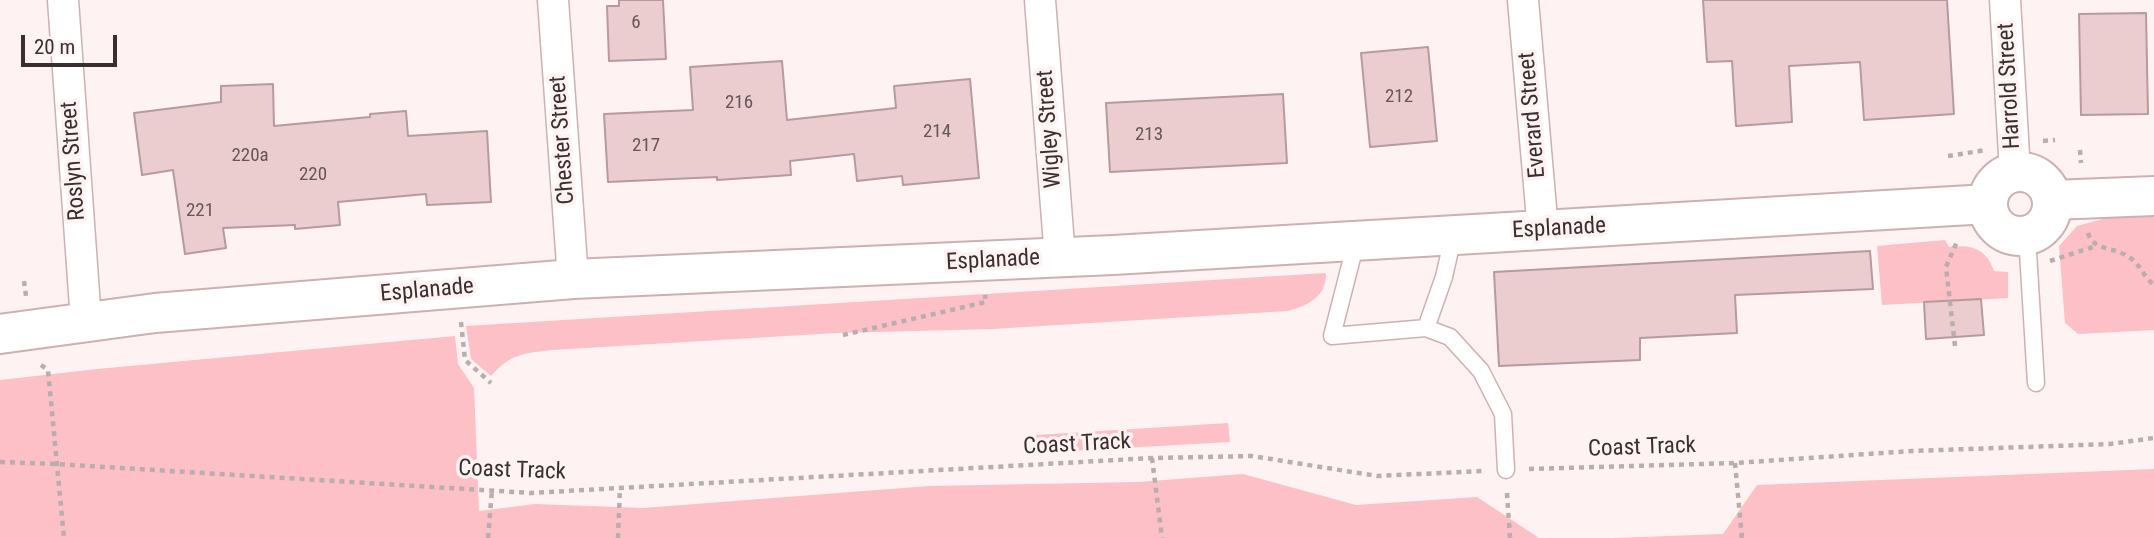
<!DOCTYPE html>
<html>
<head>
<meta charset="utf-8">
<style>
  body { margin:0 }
  #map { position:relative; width:2154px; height:538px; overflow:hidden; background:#fff2f3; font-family:"Roboto Condensed",sans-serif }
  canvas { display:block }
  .scale { position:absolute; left:21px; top:35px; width:96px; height:32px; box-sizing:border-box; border:4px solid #3a2f30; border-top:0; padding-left:9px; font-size:21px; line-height:24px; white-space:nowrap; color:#3a2f30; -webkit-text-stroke:5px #fff2f3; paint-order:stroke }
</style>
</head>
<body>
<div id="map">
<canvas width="2154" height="538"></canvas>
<div class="scale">20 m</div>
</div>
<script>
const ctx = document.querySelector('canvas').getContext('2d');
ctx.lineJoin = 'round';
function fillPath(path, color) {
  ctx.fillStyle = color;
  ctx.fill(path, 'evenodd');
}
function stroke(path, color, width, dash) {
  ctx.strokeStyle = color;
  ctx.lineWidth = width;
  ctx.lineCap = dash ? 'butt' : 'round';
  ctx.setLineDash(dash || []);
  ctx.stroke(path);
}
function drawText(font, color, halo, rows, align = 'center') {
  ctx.font = font + ' "Roboto Condensed",sans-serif';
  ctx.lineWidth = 7;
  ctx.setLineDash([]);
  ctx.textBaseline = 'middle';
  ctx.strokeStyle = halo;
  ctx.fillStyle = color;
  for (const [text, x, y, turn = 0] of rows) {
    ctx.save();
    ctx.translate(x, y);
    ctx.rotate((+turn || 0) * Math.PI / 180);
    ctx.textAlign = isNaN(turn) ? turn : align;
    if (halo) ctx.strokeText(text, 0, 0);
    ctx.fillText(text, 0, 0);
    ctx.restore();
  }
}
const green = new Path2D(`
  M2154,216V330L2078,334L2065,323L2059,246L2077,226L2106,218Z
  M1945,240L1949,247C1971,244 1986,248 1994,271L2008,272V298L1882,305L1877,246Z
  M1326,273C1326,297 1309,305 1288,311L992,329L836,333L552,350C524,353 510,354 491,376L471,359L466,326Z
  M455,336L458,364L474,388L479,511L535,504L643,508L929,486L1138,482L1243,474L1356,505L1477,497L1539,538H0V380L97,369Z
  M1228,423L1230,442L1035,453L1036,435Z
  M2154,469V538H1614L1723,534L1757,485Z`);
const building = new Path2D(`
  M619,0H663L666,59L609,61L607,6H619Z
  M1703,0H1947L1954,114L1864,120L1860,62L1789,66L1792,122L1736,126L1732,61L1707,62Z
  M2146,13L2148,114L2081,115L2079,14Z
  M1428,47L1437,141L1370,147L1361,53Z
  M782,61L787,120L896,108L894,86L970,79L979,178L903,185L902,176L857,181L854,154L790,161L791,175L717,180V177L608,182L604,114L693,110L690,67Z
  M273,84L274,126L370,117V114L406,111L408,136L487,131L491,202L427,205L426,194L338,202L340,225L295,229V225L223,228L226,248L185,254L173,170L142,175L134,113L221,102V86Z
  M1283,94L1287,163L1110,172L1106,103Z
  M1870,251L1873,289L1735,295L1737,333L1640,338V360L1499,366L1494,272Z
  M1981,299L1984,335L1926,339L1924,302Z`);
const path = new Path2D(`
  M2043,141L2055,140
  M2080,150L2081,163
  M1948,156L1986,150
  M2088,233C2093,249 2108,247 2121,253C2140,260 2141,275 2154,285
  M2050,261L2096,246
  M24,281L26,296
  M461,322L465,360L491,383
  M843,335L986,302L985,295
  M1955,346L1946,267L1958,239
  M41,365L48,370L64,538
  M1152,458L1162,538
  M0,462L56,464L531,493L1152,458L1252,456L1377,476L1482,471
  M1735,463L1742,538
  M1529,469L1735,463L1912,451L2110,444L2154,438
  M1507,493L1510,538
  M488,538L492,490
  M618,538L620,488`);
const lane = new Path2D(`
  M2027,235L2036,383
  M1356,242L1332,336L1426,328L1450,337L1481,371L1503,414L1506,470
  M1426,328L1444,277L1453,237`);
const street = new Path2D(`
  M63,0L86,321
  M553,0L573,279
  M1040,0L1060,258
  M1523,0L1543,231
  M2005,0L2015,172`);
const secondary = new Path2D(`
  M1988 204a32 32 0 1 1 64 0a32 32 0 1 1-64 0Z
  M2052,200L2154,196
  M0,334L155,313L573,279L1113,255L1988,204`);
const numberNames = [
  ["6",636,23],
  ["212",1399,97],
  ["216",739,103],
  ["214",937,132],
  ["213",1149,135],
  ["217",646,146],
  ["220a",250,156],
  ["220",313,175],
  ["221",200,211]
];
const streetNames = [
  ["Harrold Street",2010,86,-93],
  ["Everard Street",1533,115,-95],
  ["Wigley Street",1050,129,-94],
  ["Chester Street",563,140,-94],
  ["Roslyn Street",74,161,-94],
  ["Esplanade",1559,229,-3],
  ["Esplanade",993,261,-3],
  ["Esplanade",427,291,-5],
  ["Coast Track",1077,445,-3],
  ["Coast Track",1642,448,-2],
  ["Coast Track",512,471,2]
];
fillPath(green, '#fcc0c6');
fillPath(building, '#ebcdcf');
stroke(building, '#b69a9d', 2);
stroke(lane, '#cdb0b2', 19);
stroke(street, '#cdb0b2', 33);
stroke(secondary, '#cdb0b2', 42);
stroke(path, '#b9adae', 4.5, [5, 5]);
stroke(lane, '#fff', 16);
stroke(street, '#fff', 30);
stroke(secondary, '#fff', 38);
drawText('19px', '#665658', null, numberNames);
drawText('23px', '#3a2f30', '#fff2f3', streetNames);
</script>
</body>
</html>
